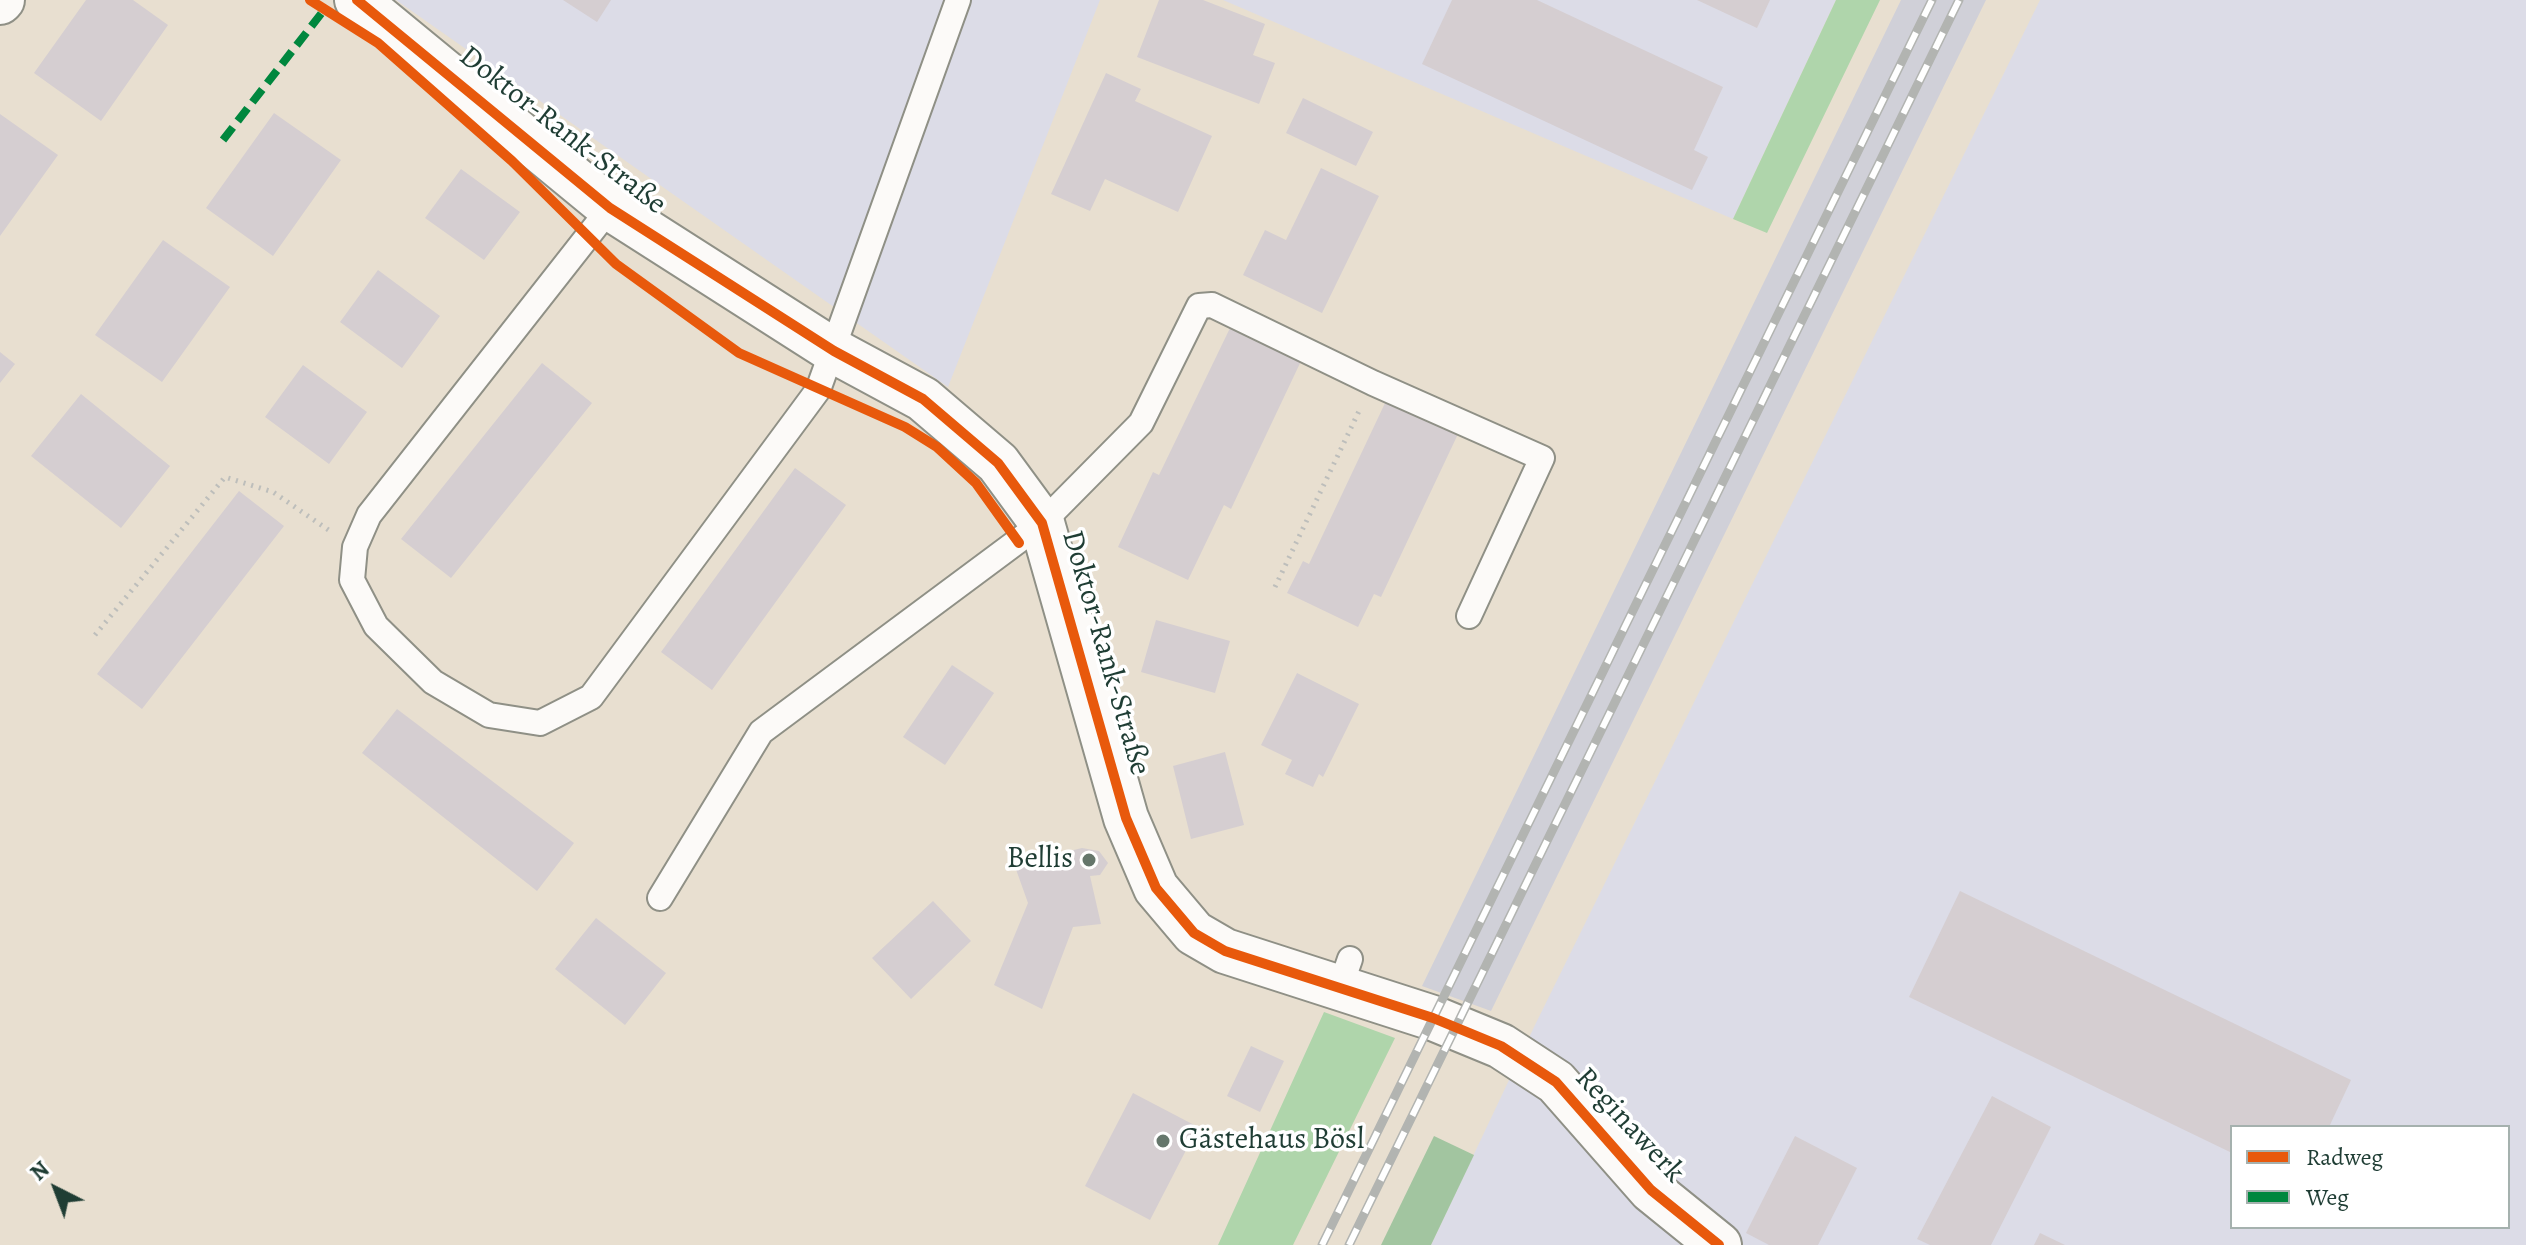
<!DOCTYPE html>
<html>
<head>
<meta charset="utf-8">
<style>
  body { margin:0 }
  #map { position:relative; width:2526px; height:1245px; overflow:hidden; background:#e8dfd0; font-family:Alegreya,serif }
  canvas { display:block }
  .legend { position:absolute; left:2230px; top:1125px; width:280px; height:104px; box-sizing:border-box; background:#fff; border:2px solid #a5b1ae; margin:0; padding:10px 14px; list-style:none; font-size:24px; color:#1f3d34 }
  .legend li { display:flex; align-items:center; gap:16px; height:40px }
  .legend b { width:40px; border:2px solid #a5b1ae }
  .north { position:absolute; left:16px; top:1149px; width:80px; height:80px; -webkit-text-stroke:6px #fff; paint-order:stroke; rotate:318deg; font-size:22px; font-weight:700; line-height:32px; text-align:center; color:#1f3d34 }
  .north::after { content:''; display:block; margin:auto; width:28px; height:36px; background:#1f3d34; clip-path:polygon(50% 0,100% 100%,50% 72%,0 100%) }
</style>
</head>
<body>
<div id="map">
<canvas width="2526" height="1245"></canvas>
<ul class="legend">
<li><b style="height:10px;background:#e8590c"></b>Radweg</li>
<li><b style="height:10px;background:#00873e"></b>Weg</li>
</ul>
<div class="north">N</div>
</div>
<script>
const ctx = document.querySelector('canvas').getContext('2d');
ctx.lineJoin = 'round';
function fillPath(path, color) {
  ctx.fillStyle = color;
  ctx.fill(path, 'evenodd');
}
function stroke(path, color, width, dash) {
  ctx.strokeStyle = color;
  ctx.lineWidth = width;
  ctx.lineCap = dash ? 'butt' : 'round';
  ctx.setLineDash(dash || []);
  ctx.stroke(path);
}
function drawText(font, color, halo, rows, align = 'center') {
  ctx.font = font + ' Alegreya,serif';
  ctx.lineWidth = 7;
  ctx.setLineDash([]);
  ctx.textBaseline = 'middle';
  ctx.strokeStyle = halo;
  ctx.fillStyle = color;
  for (const [text, x, y, turn = 0] of rows) {
    ctx.save();
    ctx.translate(x, y);
    ctx.rotate((+turn || 0) * Math.PI / 180);
    ctx.textAlign = isNaN(turn) ? turn : align;
    if (halo) ctx.strokeText(text, 0, 0);
    ctx.fillText(text, 0, 0);
    ctx.restore();
  }
}
const built = new Path2D(`
  M396,0H1100L948,387Z
  M1223,0H1836L1733,219Z
  M2040,0H2526V1245H1431L1535,1025ZM2232,1127H2508V1227H2232Z`);
const industrial = new Path2D(`
  M1901,0H1986L1491,1011L1422,986Z`);
const green = new Path2D(`
  M1836,0H1880L1767,233L1733,219Z
  M1324,1012L1395,1038L1293,1245H1218Z`);
const forest = new Path2D(`
  M1434,1136L1474,1155L1431,1245H1381Z`);
const building = new Path2D(`
  M86,0H133L168,25L101,121L34,73Z
  M563,0H611L597,22Z
  M1159,0H1203L1265,24L1253,55L1275,63L1259,104L1137,57Z
  M1452,0H1537L1723,87L1694,150L1708,157L1692,190L1422,64Z
  M1697,0H1770L1757,28Z
  M1106,73L1141,89L1135,101L1212,136L1178,212L1105,179L1090,211L1051,194Z
  M1303,98L1373,132L1356,166L1286,133Z
  M274,113L341,160L273,256L206,208Z
  M0,114L58,155L0,236Z
  M1321,168L1379,196L1322,313L1243,275L1265,230L1286,240Z
  M461,169L520,212L484,260L425,218Z
  M163,240L230,287L162,382L95,335Z
  M378,270L440,316L402,368L340,322Z
  M1231,326L1302,359L1231,509L1224,505L1188,580L1118,547L1153,472L1159,475Z
  M0,352L15,364L0,383Z
  M542,363L592,403L451,578L401,539Z
  M303,365L367,412L329,464L265,417Z
  M81,394L170,466L121,528L31,456Z
  M1386,401L1458,434L1381,597L1374,594L1358,627L1287,593L1303,561L1309,564Z
  M795,468L846,505L712,690L661,652Z
  M239,491L284,526L142,709L97,674Z
  M1156,620L1230,641L1215,693L1141,672Z
  M952,665L994,693L945,765L903,737Z
  M1297,673L1359,704L1323,777L1319,774L1313,787L1285,774L1292,760L1261,745Z
  M397,709L574,843L537,891L362,753Z
  M1225,752L1244,825L1191,839L1173,766Z
  M1053,846L1058,854L1082,848L1099,851L1108,863L1100,875L1090,876L1101,924L1073,927L1042,1009L994,985L1028,903L1013,861Z
  M1960,891L2351,1080L2329,1127H2232V1153L1909,997Z
  M933,901L971,941L911,999L872,958Z
  M596,918L666,973L625,1025L555,969Z
  M1251,1046L1284,1061L1260,1112L1227,1096Z
  M1133,1093L1198,1127L1150,1220L1085,1186Z
  M1992,1096L2051,1127L1991,1245H1930L1917,1239Z
  M1795,1136L1857,1168L1818,1245H1769L1746,1233Z
  M2040,1233L2065,1245H2034Z`);
const path = new Path2D(`
  M639,280L739,353L792,377
  M1275,587L1360,409
  M95,635L225,477L273,492L330,531`);
const service = new Path2D(`
  M610,208L369,515L355,547L352,580L376,626L433,682L489,715L540,723L591,697L818,390L958,0
  M660,898L761,732L1042,523L1141,423L1199,306L1212,305L1373,383L1542,458L1469,616
  M1340,988L1350,959`);
const minor = new Path2D(`
  M357,0L610,208L834,351L923,399L998,463L1042,523L1126,818L1156,888L1194,933L1225,951L1433,1018L1501,1046L1556,1082L1651,1190L1719,1245
  M0,2L2,0`);
const rail = new Path2D(`
  M1322,1245L1932,0
  M1349,1245L1959,0`);
const quiet = new Path2D(`
  M223,140L324,10`);
const cycleway = new Path2D(`
  M310,0L378,43L512,161L616,264L739,353L905,427L937,447L976,483L1019,543
  M357,0L610,208L834,351L923,399L998,463L1042,523L1126,818L1156,888L1194,933L1225,951L1433,1018L1501,1046L1556,1082L1651,1190L1719,1245`);
const markers = [
  [1089,860,8,"#65766b"],
  [1163,1141,8,"#65766b"]
];
const streetNames = [
  ["Doktor-Rank-Straße",562,131,38],
  ["Doktor-Rank-Straße",1105,653,74],
  ["Reginawerk",1629,1126,47]
];
const poiNames = [
  ["Bellis",1073,860],
  ["Gästehaus Bösl",1179,1141,"left"]
];
fillPath(built, '#dcdce7');
fillPath(industrial, '#d0d0d8');
fillPath(green, '#afd5ab');
fillPath(forest, '#a2c5a0');
fillPath(building, '#d5ced1');
stroke(service, '#8f9086', 28);
stroke(minor, '#8f9086', 48);
stroke(path, '#bdbebb', 5, [2, 6]);
stroke(service, '#fcfaf8', 24);
stroke(minor, '#fcfaf8', 44);
stroke(rail, '#b2b4b1', 9);
stroke(rail, '#fff', 6, [18]);
stroke(quiet, '#00873e', 8, [16, 8]);
stroke(cycleway, '#e8590c', 10);
for (const [x, y, r, color] of markers) {
  const dot = new Path2D();
  dot.arc(x, y, r, 0, 2 * Math.PI);
  ctx.fillStyle = color;
  ctx.fill(dot);
  stroke(dot, '#fff', 3);
}
drawText('30px', '#1f3d34', '#fff', streetNames);
drawText('30px', '#1f3d34', '#fff', poiNames, 'right');
</script>
</body>
</html>
